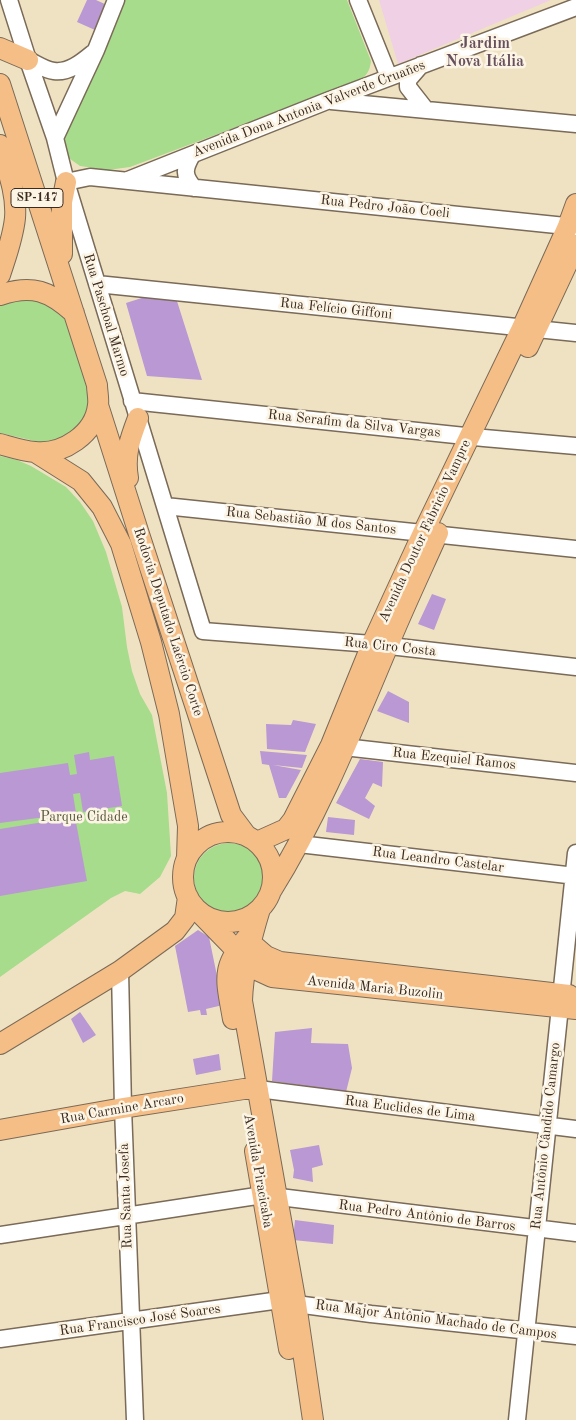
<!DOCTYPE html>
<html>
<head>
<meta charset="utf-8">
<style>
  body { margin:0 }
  canvas { display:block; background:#efe2c2 }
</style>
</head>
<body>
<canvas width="576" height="1420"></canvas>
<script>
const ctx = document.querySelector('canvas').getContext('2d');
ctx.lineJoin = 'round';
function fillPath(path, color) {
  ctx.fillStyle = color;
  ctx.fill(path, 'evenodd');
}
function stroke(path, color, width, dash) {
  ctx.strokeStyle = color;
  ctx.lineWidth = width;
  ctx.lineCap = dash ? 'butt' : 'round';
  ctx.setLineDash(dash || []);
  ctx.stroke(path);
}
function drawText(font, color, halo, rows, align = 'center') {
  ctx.font = font + ' "Old Standard TT",serif';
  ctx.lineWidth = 5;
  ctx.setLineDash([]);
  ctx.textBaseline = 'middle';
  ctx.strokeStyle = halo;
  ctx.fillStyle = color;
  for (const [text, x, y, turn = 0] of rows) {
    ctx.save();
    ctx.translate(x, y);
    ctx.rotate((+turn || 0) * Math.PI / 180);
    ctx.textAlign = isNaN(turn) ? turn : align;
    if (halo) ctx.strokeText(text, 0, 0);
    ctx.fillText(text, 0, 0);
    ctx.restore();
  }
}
const built = new Path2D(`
  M379,0H551L398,64Z`);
const green = new Path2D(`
  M125,0H347L371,61C369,77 362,79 348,85L130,167L108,170L80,166L66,156L63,135Z
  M33,295L67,318L90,397L88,415L74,435L48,444L0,433V302Z
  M0,456L17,460L31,466L66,487L80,502L93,521L106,552L122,607L127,647L132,671L140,694L152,715L167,793L171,856L160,877L140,894L125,891L111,898L0,977Z
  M194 878a35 35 0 1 1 70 0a35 35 0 1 1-70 0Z`);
const building = new Path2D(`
  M87,0H96L107,5L95,30L77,22Z
  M151,295L176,298L202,380L147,376L126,303Z
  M432,594L446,599L434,630L418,624Z
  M388,691L409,702V723L377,711Z
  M293,720L316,724L305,752L267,749L266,724L291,725Z
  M260,751L307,755L302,768L273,765L301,770L286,798H279L269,765L262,764Z
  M89,752L90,760L114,756L122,806L83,812L80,793L73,794L76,813L0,823V773L68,763L70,775L77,774L74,755Z
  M360,759L383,762L382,787L373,783L365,798L375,806L369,819L336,803Z
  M75,817L87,881L0,896V829Z
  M328,817L355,820L354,835L326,832Z
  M198,930L209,937L223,1005L206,1009L207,1015H201L200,1010L188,1012L175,946Z
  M80,1012L96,1035L83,1043L71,1019Z
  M312,1028L311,1043L348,1044L352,1068L346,1092L272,1081L275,1032Z
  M219,1054L221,1070L196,1075L193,1059Z
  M319,1145L323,1165L312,1168L313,1182L293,1178L294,1170L290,1150Z
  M295,1220L334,1225L333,1244L293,1240Z`);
const minor = new Path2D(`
  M9,0L28,60L55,138L66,182L203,631L372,644L576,667
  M358,0L389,77
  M28,60C35,63 45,70 54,71C69,73 82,62 93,53
  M421,65L408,80V87L426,110
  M331,101L576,124
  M55,138L96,50L116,0
  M192,155C184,169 183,175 194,188
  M128,180L327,101L576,7
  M66,182L90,177L576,227
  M97,284L576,333
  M132,401L484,438L576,446
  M165,506L576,549
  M335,746L576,773
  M299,844L576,876
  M120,971L123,1108L135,1420
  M258,1089L576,1129
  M0,1235L263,1195L576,1233
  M0,1339L280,1300L296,1304L371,1314L576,1336
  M517,1420L576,853`);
const major = new Path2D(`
  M0,48L28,60
  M0,84L97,385C97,391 99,399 98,405C95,434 63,455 35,452C23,451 11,447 0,444
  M0,145C7,169 17,193 15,218C13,238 6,256 0,275
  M62,254V202L66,182
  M0,295C32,284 50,291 74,313
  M528,347L576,245
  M98,405L139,534L231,815L246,835
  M35,452L81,481L102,507L121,544L151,642L169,714L188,826L187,858
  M128,478C124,455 130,439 138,418
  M183 877a45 45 0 1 1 90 0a45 45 0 1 1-90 0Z
  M257,842L286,829L293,820L331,745L372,644L423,533L522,328L568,226L576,204
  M271,891C319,814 352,731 387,648C403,609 421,571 438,533
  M260,909C251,938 243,970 242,1001L296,1304L313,1420
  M199,912L236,950L246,965L272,977L576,1009
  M252,944L266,956L280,962L569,995
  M233,1019C225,974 221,967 252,932
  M0,1044L120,971L175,931L185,918L188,897
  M0,1130L123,1108L244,1089H258
  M255,1151L289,1349`);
const shields = [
  [37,198,52]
];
const shieldNames = [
  ["SP-147",37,198]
];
const streetNames = [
  ["Avenida Dona Antonia Valverde Cruañes",309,109,-21],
  ["Rua Pedro João Coeli",385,207,6],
  ["Rua Felício Giffoni",336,309,6],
  ["Rua Paschoal Marmo",106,315,73],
  ["Rua Serafim da Silva Vargas",354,424,6],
  ["Rua Sebastião M dos Santos",311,521,6],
  ["Avenida Doutor Fabricio Vampre",425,531,-65],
  ["Rodovia Deputado Laércio Corte",168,622,72],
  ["Rua Ciro Costa",390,647,6],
  ["Rua Ezequiel Ramos",454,759,6],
  ["Rua Leandro Castelar",438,860,7],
  ["Avenida Maria Buzolin",375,988,6],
  ["Rua Carmine Arcaro",122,1109,-10],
  ["Rua Euclides de Lima",410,1109,7],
  ["Rua Antônio Cândido Camargo",546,1136,-84],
  ["Avenida Piracicaba",258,1171,80],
  ["Rua Santa Josefa",126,1196,-92],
  ["Rua Pedro Antônio de Barros",427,1216,7],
  ["Rua Francisco José Soares",140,1320,-8],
  ["Rua Major Antônio Machado de Campos",436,1320,7]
];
const parkNames = [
  ["Parque Cidade",84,817]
];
const quarterNames = [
  ["Jardim",485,44],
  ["Nova Itália",485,62]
];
fillPath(built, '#f0d0e5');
fillPath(green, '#a7dc8c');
fillPath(building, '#ba98d4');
stroke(minor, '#7a6a57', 19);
stroke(major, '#7a6a57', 22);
stroke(minor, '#fff', 16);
stroke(major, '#f6be87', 20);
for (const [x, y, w] of shields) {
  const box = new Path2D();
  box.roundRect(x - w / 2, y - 9.5, w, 19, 4);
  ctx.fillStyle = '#fcf5e5';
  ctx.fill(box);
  stroke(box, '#3b2a1e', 1);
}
drawText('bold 12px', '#3b2a1e', null, shieldNames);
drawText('14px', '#3b2a1e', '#fcf5e5', streetNames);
drawText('14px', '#56563a', '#fcf5e5', parkNames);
drawText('bold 16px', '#67505e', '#fcf5e5', quarterNames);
</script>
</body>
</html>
